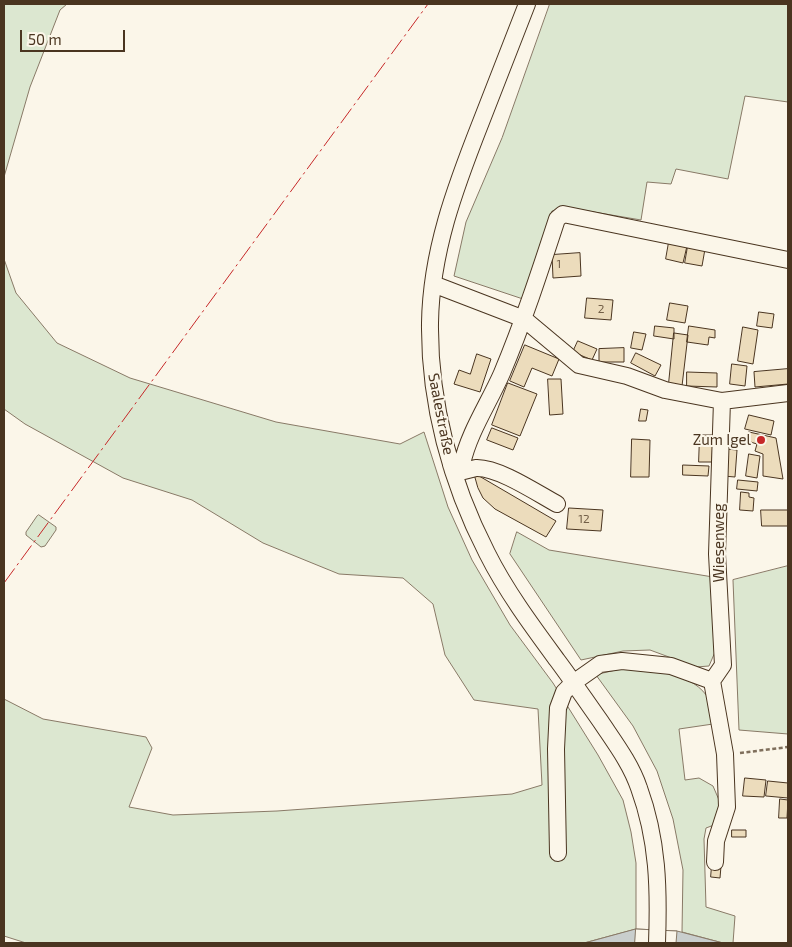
<!DOCTYPE html>
<html>
<head>
<meta charset="utf-8">
<style>
  body { margin:0 }
  #map { position:relative; width:792px; height:947px; overflow:hidden; background:#fbf6e9; font-family:"Exo 2",sans-serif }
  canvas { display:block }
  .frame { position:absolute; inset:0; border:5px solid #4a3520; pointer-events:none }
  .scale { position:absolute; left:20px; top:30px; width:105px; height:22px; box-sizing:border-box; border:2px solid #4a3520; border-top:0; padding-left:6px; font-size:15px; line-height:18px; white-space:nowrap; color:#4a3520; -webkit-text-stroke:4px #fbf6e9; paint-order:stroke }
</style>
</head>
<body>
<div id="map">
<canvas width="792" height="947"></canvas>
<div class="frame"></div>
<div class="scale">50 m</div>
</div>
<script>
const ctx = document.querySelector('canvas').getContext('2d');
ctx.lineJoin = 'round';
function fillPath(path, color) {
  ctx.fillStyle = color;
  ctx.fill(path, 'evenodd');
}
function stroke(path, color, width, dash) {
  ctx.strokeStyle = color;
  ctx.lineWidth = width;
  ctx.lineCap = dash ? 'butt' : 'round';
  ctx.setLineDash(dash || []);
  ctx.stroke(path);
}
function drawText(font, color, halo, rows, align = 'center') {
  ctx.font = font + ' "Exo 2",sans-serif';
  ctx.lineWidth = 4;
  ctx.setLineDash([]);
  ctx.textBaseline = 'middle';
  ctx.strokeStyle = halo;
  ctx.fillStyle = color;
  for (const [text, x, y, turn = 0] of rows) {
    ctx.save();
    ctx.translate(x, y);
    ctx.rotate((+turn || 0) * Math.PI / 180);
    ctx.textAlign = isNaN(turn) ? turn : align;
    if (halo) ctx.strokeText(text, 0, 0);
    ctx.fillText(text, 0, 0);
    ctx.restore();
  }
}
const green = new Path2D(`
  M4,4H67L60,10L30,87L4,177Z
  M550,4H788V102L745,96L728,179L676,169L671,184L647,182L641,220L570,208L552,211L523,299L454,276L466,222L502,138Z
  M4,259L16,293L57,343L130,378L276,422L400,444L424,432L448,507L472,560L510,625L553,683L598,755L623,800L631,832L636,863V929L584,943H26L4,936V699L43,719L146,737L152,748L129,807L173,815L277,811L512,794L542,785L538,709L474,700L445,655L433,604L403,578L339,574L263,543L192,500L123,478L25,424L4,409Z
  M39,515L56,527V530L45,546L41,547L26,535V532L37,516Z
  M517,532L549,550L713,577L715,652L709,666L696,667L650,650L623,651L581,660L510,554Z
  M788,566V734L739,730L733,580Z
  M625,668C654,672 694,671 710,701C714,707 713,717 713,724L679,729L685,780L699,778L713,786L719,800L718,815L714,825L706,828L704,839L706,907L735,916L733,943H723L682,932L683,870L673,819L657,771L633,726L596,675Z`);
const water = new Path2D(`
  M636,929L677,931L723,943H570H584Z`);
const pier = new Path2D(`
  M636,929L677,931L676,943H635Z`);
const building = new Path2D(`
  M669,242L687,246L683,263L666,259Z
  M688,246L705,249L702,266L685,263Z
  M580,253L581,276L553,278L552,255Z
  M587,298L613,300L611,320L585,318Z
  M670,303L688,306L685,323L667,320Z
  M759,312L774,314L772,328L757,326Z
  M655,326L674,328V339L654,336Z
  M689,326L715,330V338L709,337L708,345L687,342Z
  M743,327L758,330L753,364L738,361Z
  M634,332L646,334L642,350L631,348Z
  M674,333L688,335L682,386L669,383Z
  M578,341L597,349L592,360L573,352Z
  M525,345L559,359L552,376L532,368L524,387L510,381Z
  M624,348V362H599V349Z
  M636,353L661,365L655,376L631,363Z
  M477,354L491,359L480,392L454,384L459,370L470,374Z
  M732,364L747,366L745,386L730,384Z
  M788,369V384L755,387L754,372Z
  M687,372L717,373V387L687,386Z
  M548,379H561L563,414L550,415Z
  M508,383L537,394L520,436L492,425Z
  M641,409L648,410L646,421H639Z
  M749,415L774,421L771,435L745,429Z
  M492,428L518,438L513,450L487,440Z
  M749,432L776,438L783,479L763,476V454L755,451L757,444L747,441Z
  M700,435H713L712,462H699Z
  M632,439L650,440L649,477H631Z
  M726,449L737,450L735,477L723,476Z
  M749,454L760,456L757,478L746,476Z
  M683,465L709,466L708,476L683,475Z
  M474,473L556,521L546,537L495,509L483,498L478,488Z
  M738,480L758,482L757,491L737,489Z
  M741,492L749,493V497L754,498L753,511L740,510Z
  M569,508L603,510L601,531L567,529Z
  M761,510H788V526H762Z
  M745,778L766,780L764,797L743,796Z
  M768,781L788,783V798L766,796Z
  M780,799L788,800L787,818H779Z
  M732,830H746V837H732Z
  M712,865L721,866L720,878L711,877Z`);
const path = new Path2D(`
  M740,753L788,747`);
const minor = new Path2D(`
  M527,4C512,43 496,83 481,122C455,188 431,252 430,323C429,403 451,483 487,553C506,591 532,626 557,660C572,680 586,701 601,722C615,743 631,764 639,788C658,840 659,889 657,943
  M433,284L524,319L579,365L627,376L665,390L722,401L788,393
  M451,465L462,464C469,432 489,403 502,373C523,323 540,271 557,219L563,214L788,260
  M464,471C468,470 472,469 476,468C498,467 537,493 557,504
  M558,853L556,749L558,708L564,692L573,683L600,664L622,661L671,666L712,681
  M715,862L716,841L727,807L725,754L712,681L723,665L717,554L722,401`);
const power = new Path2D(`
  M4,583L428,4`);
const markers = [
  [761,440,5,"#c62828"]
];
const numberNames = [
  ["1",559,264],
  ["2",601,309],
  ["12",584,519]
];
const streetNames = [
  ["Saalestraße",441,414,79],
  ["Wiesenweg",719,543,-90]
];
const poiNames = [
  ["Zum Igel",751,440]
];
fillPath(green, '#dce7d0');
stroke(green, '#887966', 1);
fillPath(water, '#c9cecd');
stroke(water, '#887966', 1);
fillPath(pier, '#fbf6e9');
stroke(pier, '#887966', 1);
fillPath(building, '#ecdcbc');
stroke(building, '#4a3520', 1);
stroke(minor, '#4a3520', 18);
stroke(path, '#7f6f5c', 2.5, [4, 2.5]);
stroke(minor, '#fbf6e9', 16);
stroke(power, '#c62828', 1, [18, 4, 2.5, 4]);
for (const [x, y, r, color] of markers) {
  const dot = new Path2D();
  dot.arc(x, y, r, 0, 2 * Math.PI);
  ctx.fillStyle = color;
  ctx.fill(dot);
  stroke(dot, '#fbf6e9', 2);
}
drawText('12px', '#725f47', null, numberNames);
drawText('15px', '#4a3520', '#fbf6e9', streetNames);
drawText('15px', '#4a3520', '#fbf6e9', poiNames, 'right');
</script>
</body>
</html>
